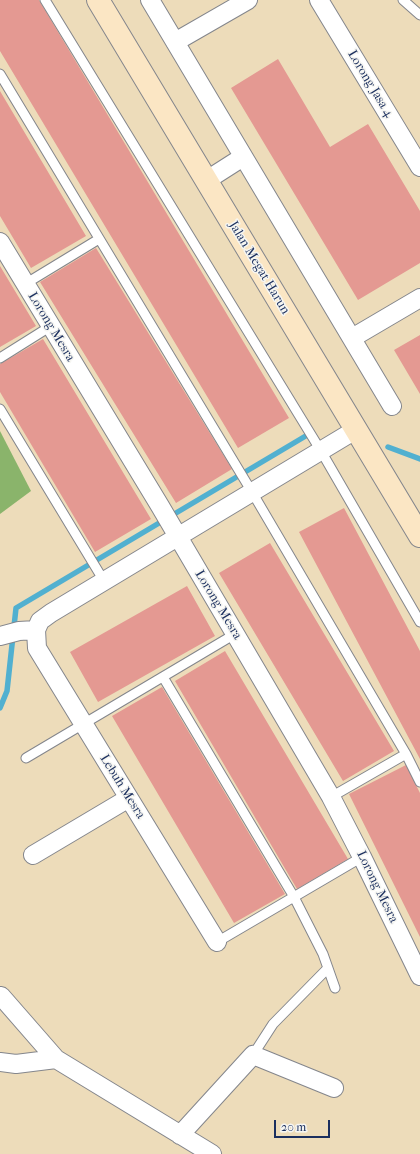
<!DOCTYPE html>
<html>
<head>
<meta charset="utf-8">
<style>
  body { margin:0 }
  #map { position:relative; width:420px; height:1154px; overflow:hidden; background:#eddcba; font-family:"IM FELL French Canon",serif }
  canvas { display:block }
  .scale { position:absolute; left:274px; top:1120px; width:56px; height:18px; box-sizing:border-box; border:2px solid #1b2f5e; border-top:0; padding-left:5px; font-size:12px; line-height:14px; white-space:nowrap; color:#1b2f5e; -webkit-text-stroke:3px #f6f6f2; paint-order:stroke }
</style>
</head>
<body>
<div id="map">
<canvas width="420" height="1154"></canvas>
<div class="scale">20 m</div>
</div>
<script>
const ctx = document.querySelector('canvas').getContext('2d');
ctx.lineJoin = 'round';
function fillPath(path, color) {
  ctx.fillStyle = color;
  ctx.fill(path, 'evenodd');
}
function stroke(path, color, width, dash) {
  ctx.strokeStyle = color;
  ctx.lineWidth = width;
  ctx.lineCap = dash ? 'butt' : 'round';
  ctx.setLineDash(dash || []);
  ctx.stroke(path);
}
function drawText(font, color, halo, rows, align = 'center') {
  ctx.font = font + ' "IM FELL French Canon",serif';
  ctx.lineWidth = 3;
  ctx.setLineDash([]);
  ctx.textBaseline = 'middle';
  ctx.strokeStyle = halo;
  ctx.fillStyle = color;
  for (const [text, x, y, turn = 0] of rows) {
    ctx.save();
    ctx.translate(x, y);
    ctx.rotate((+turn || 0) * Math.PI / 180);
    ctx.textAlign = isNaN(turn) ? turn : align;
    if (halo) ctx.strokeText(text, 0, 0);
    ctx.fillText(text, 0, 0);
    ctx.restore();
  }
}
const forest = new Path2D(`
  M0,431L31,491L0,514Z`);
const stream = new Path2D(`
  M388,447L420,459
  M0,708L7,691L16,608L309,434`);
const building = new Path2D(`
  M0,0H39L289,418L238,448L0,51Z
  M278,59L330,147L368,124L420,211V263L358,300L231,88Z
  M0,91L86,236L31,268L0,216Z
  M96,248L232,469L176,503L40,282Z
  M0,266L36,326L0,347Z
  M420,335V394L394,350Z
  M43,339L151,519L95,552L0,392V364Z
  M344,508L420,651V759L299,532Z
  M270,543L394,751L343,781L219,573Z
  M187,586L215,636L98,702L70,652Z
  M225,651L348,859L297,889L175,681Z
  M162,687L285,894L234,923L112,716Z
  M406,765L420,793V937L349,794Z`);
const lane = new Path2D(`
  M45,0L321,451L420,622
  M403,0L420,15
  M0,74L252,492L406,754L420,782
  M25,284L99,239
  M0,358L51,326
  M0,409L104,581
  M163,677L294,897L323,954L335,988
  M26,758L235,634
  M331,797L406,754
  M217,942L362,857
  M253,1055L273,1024L328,968`);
const street = new Path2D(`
  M150,0L392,406
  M319,0L420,167
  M175,42L248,0
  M207,180L243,157
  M0,242L160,506L331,797L362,857L420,976
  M352,338L420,298
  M36,630L40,621L51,613L357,429
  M36,630L37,648L217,942
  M0,636L19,631L36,630
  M33,855L129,798
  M1,996L56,1059
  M0,1062L16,1064L56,1059L212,1154
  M180,1135L253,1055L334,1088`);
const secondary = new Path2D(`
  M98,0L420,536`);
const streetNames = [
  ["Lorong Jasa 4",370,84,59],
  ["Jalan Megat Harun",259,268,59],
  ["Lorong Mesra",51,327,59],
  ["Lorong Mesra",218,605,59],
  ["Lebuh Mesra",122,787,58],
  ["Lorong Mesra",377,887,64]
];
fillPath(forest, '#8ab46b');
stroke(stream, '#51b0d0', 5.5);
fillPath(building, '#e49992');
stroke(lane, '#84868c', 11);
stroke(street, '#84868c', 20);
stroke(secondary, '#84868c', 24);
stroke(lane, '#fff', 9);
stroke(street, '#fff', 18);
stroke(secondary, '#fbe6c4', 22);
drawText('13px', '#1b2f5e', '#f6f6f2', streetNames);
</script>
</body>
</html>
